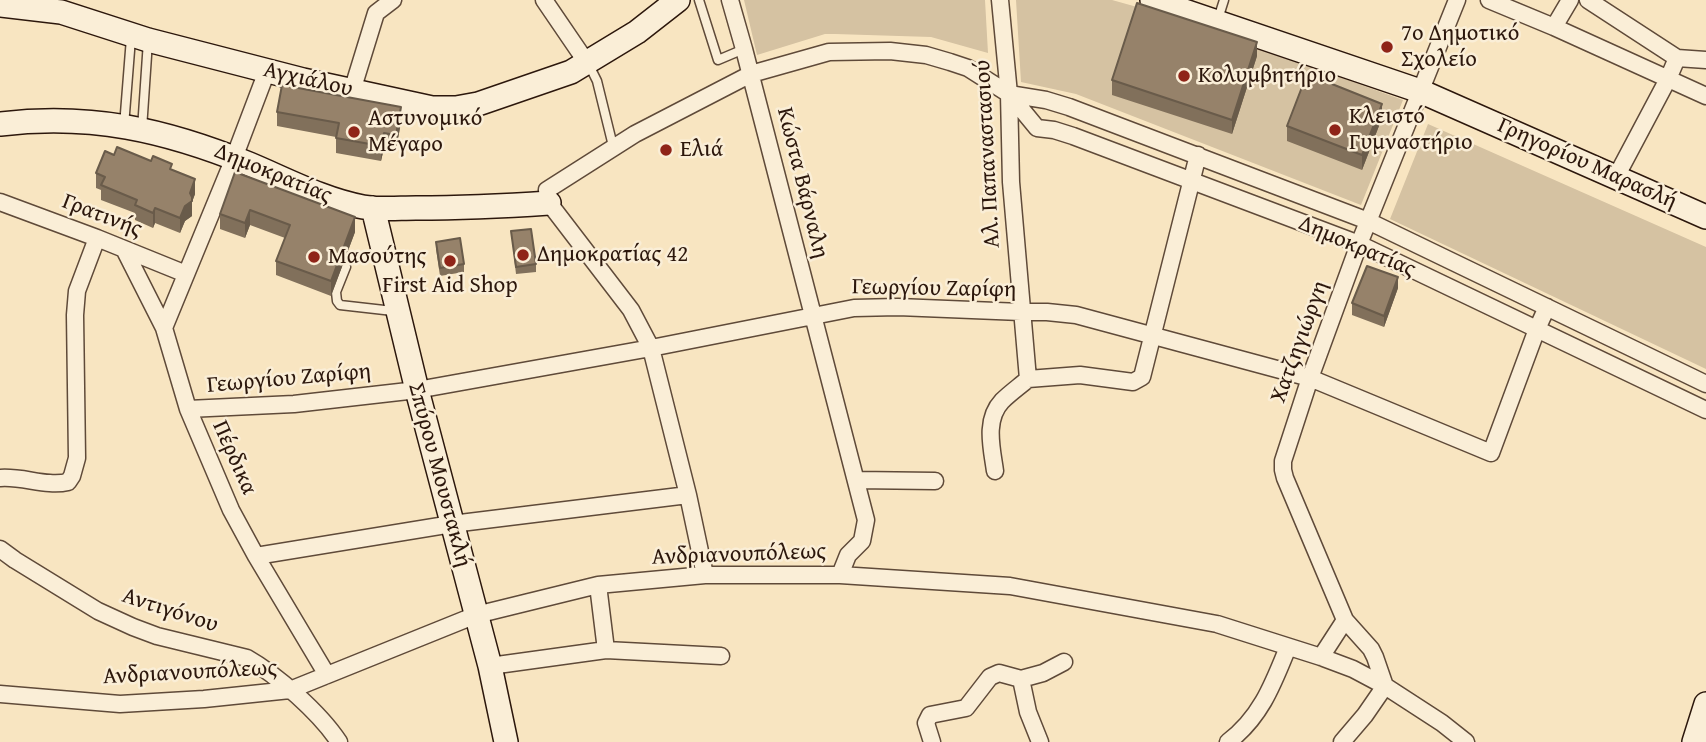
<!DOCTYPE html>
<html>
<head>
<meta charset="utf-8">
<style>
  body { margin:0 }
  canvas { display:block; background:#f8e5c1 }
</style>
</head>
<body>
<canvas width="1706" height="742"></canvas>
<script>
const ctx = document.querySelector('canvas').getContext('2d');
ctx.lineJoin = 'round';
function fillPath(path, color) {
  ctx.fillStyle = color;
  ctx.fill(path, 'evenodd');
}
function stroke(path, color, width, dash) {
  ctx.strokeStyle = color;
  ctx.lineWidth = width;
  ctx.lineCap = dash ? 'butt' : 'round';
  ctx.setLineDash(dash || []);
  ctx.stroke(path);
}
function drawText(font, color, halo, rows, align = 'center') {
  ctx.font = font + ' "Gentium Book Plus",serif';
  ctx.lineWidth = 5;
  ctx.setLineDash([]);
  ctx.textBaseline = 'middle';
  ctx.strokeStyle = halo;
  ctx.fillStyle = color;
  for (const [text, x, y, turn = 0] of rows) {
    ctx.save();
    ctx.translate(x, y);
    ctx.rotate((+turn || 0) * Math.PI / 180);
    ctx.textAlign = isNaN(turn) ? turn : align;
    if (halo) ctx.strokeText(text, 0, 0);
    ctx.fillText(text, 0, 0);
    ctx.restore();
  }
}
const green = new Path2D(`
  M744,0H985L988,53L931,37L835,34H825L757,55Z
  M1016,0H1112L1173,17L1403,100L1361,205L1076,94L1021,82Z
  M1428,124L1706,247V369L1390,219Z`);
const lane = new Path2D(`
  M699,0L718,60L744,49
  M1218,19L1224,0
  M589,65L597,81L613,146
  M124,126L131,38
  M142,129L148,41
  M346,267L336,292L337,301L340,305L393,311`);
const street = new Path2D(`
  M544,0L587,63
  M730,0L744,49L866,520L862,541L848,555L840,575
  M1000,0L1009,94L1011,182L1028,379
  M1489,0L1554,27L1706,96
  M1588,0L1677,58L1668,79L1616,177
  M1554,27L1570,0
  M1677,58L1706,60
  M352,91L376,13L393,0
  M1009,94L1046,100L1069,107L1368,221L1706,384
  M0,202L97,238L186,274
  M124,249L164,328L188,409L231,510L256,556L327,675
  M164,328L234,158L267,71
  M1028,379L1080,375L1133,382L1142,377L1198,155
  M188,409L294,404L417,390L651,348L854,308L898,307L1021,312H1047L1076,315L1310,378L1491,453L1537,329L1547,307
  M995,471C992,449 984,420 1002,401C1010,393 1020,386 1028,379
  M0,478C23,476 46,487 68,482L72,476L77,458L75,315L77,291L97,238
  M856,480L935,481
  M0,549L15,560L98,611L133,627L157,636L247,658C277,675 320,713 339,742
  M256,556L452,524L688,495
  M705,575L688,495L651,348L631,310L549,203L547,190L635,134L751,74L829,52L890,51L926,55L950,62L968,68L1009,94L1037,128L1054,130L1073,136L1359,244L1706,410
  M598,585L606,650
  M1321,657L1345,620L1285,478L1283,470V461L1310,378L1359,244L1457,0
  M490,666L606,650L721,656
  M1021,679L1043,673L1064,662
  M0,694L120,704L204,699L290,690L476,615L598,585L705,575H840L1010,586L1217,624L1321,657L1353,669L1385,686L1442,723L1466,742
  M932,742L926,723L930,715L966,708L990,677L999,673L1021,679L1028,712L1040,742
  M1228,742C1261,717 1273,684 1288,647
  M1342,742L1365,715L1385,686L1375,657L1371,649L1345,620`);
const secondary = new Path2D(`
  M1152,0L1420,91L1706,217
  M0,5L61,12L148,40L303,80L432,108H456L478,104L571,72L637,32L678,0
  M0,124C91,113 165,130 249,164C285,179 324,200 363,207C380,210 399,208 416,208C460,208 505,206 549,203
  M373,208L417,390L490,666L506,742
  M1694,742L1706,704`);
const wall = new Path2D(`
  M1257,56L1232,134L1112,95V80Z
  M277,112L401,122L396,150L384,148L381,161L336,153V137L277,126Z
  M1382,118L1362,170L1287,141V126Z
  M114,155L172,170L195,194L192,202V216L185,221L180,233L155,223L153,228L135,220V213L101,200V190L96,188V173Z
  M235,172L355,232L331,296L276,275V261L285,238L250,225L245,238L220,229V214Z
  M511,231L536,264V272L516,274Z
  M436,242L464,264V272L440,276L436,249Z
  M1398,288L1384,327L1352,315V303Z`);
const shadedWall = new Path2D(`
  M1257,42V56L1232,134V120Z
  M1382,104V118L1362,170V155Z
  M401,107V122L396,150V135Z
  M384,133V148L381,161V146Z
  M195,179V194L192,202V216L185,221L180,233V218Z
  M155,208V223L153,228V213Z
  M250,210V225L245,238V223Z
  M355,217V232L331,296V281Z
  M1398,277V288L1384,327V316Z`);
const building = new Path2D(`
  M1137,3L1257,42L1232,120L1112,80Z
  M1307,74L1382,104L1362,155L1287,126Z
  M282,85L401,107L396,135L384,133L381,146L336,138L339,123L277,112Z
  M117,147L151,161L153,156L172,164L170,169L195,179L190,193L192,197V201L185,206L180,218L155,208L153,213L135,205L137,200L101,185L105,177L96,173L105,151L114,155Z
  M235,172L355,217L331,281L276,261L290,225L250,210L245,223L220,214Z
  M531,229L536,264L516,267L511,231Z
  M460,238L464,264L440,268L436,242Z
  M1367,266L1398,277L1384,316L1352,303Z`);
const markers = [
  [1387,47,7,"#8f2418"],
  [1184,76,7,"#8f2418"],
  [1335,130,7,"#8f2418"],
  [354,132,7,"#8f2418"],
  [666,150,7,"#8f2418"],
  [523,255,7,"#8f2418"],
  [314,257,7,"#8f2418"],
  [450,261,7,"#8f2418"]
];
const poiNames = [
  ["7ο Δημοτικό",1401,34],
  ["Σχολείο",1401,60],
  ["Κολυμβητήριο",1198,76],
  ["Κλειστό",1349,117],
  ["Γυμναστήριο",1349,143],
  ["Αστυνομικό",368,119],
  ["Μέγαρο",368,145],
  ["Ελιά",680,150],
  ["Δημοκρατίας 42",537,255],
  ["Μασούτης",328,257],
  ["First Aid Shop",450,286,"center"]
];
const streetNames = [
  ["Αγχιάλου",308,80,13],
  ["Αλ. Παπαναστασιού",988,154,-93],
  ["Γρηγορίου Μαρασλή",1587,164,24],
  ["Δημοκρατίας",273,174,22],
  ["Κώστα Βάρναλη",802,183,76],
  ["Γρατινής",102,216,21],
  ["Δημοκρατίας",1357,247,23],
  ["Γεωργίου Ζαρίφη",934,289,1],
  ["Χατζηγιώργη",1300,342,-70],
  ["Γεωργίου Ζαρίφη",289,379,-5],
  ["Πέρδικα",234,458,66],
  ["Σπύρου Μουστακλή",439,475,75],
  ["Ανδριανουπόλεως",739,555,-2],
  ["Αντιγόνου",170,611,18],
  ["Ανδριανουπόλεως",190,673,-3]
];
fillPath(green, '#d5c2a2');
stroke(lane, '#5f4a39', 11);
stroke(street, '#5f4a39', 19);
stroke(secondary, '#2c170c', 26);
stroke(lane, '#faeed7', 8);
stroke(street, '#faeed7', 16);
stroke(secondary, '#faeed7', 23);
fillPath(wall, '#81705b');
fillPath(shadedWall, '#695b4a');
fillPath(building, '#96826a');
stroke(building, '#695b4a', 2);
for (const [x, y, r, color] of markers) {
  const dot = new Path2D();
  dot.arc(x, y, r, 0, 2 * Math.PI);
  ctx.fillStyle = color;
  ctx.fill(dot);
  stroke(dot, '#faeed7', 2.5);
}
drawText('23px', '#2c170c', '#faeed7', poiNames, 'left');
drawText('23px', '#2c170c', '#faeed7', streetNames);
</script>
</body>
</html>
